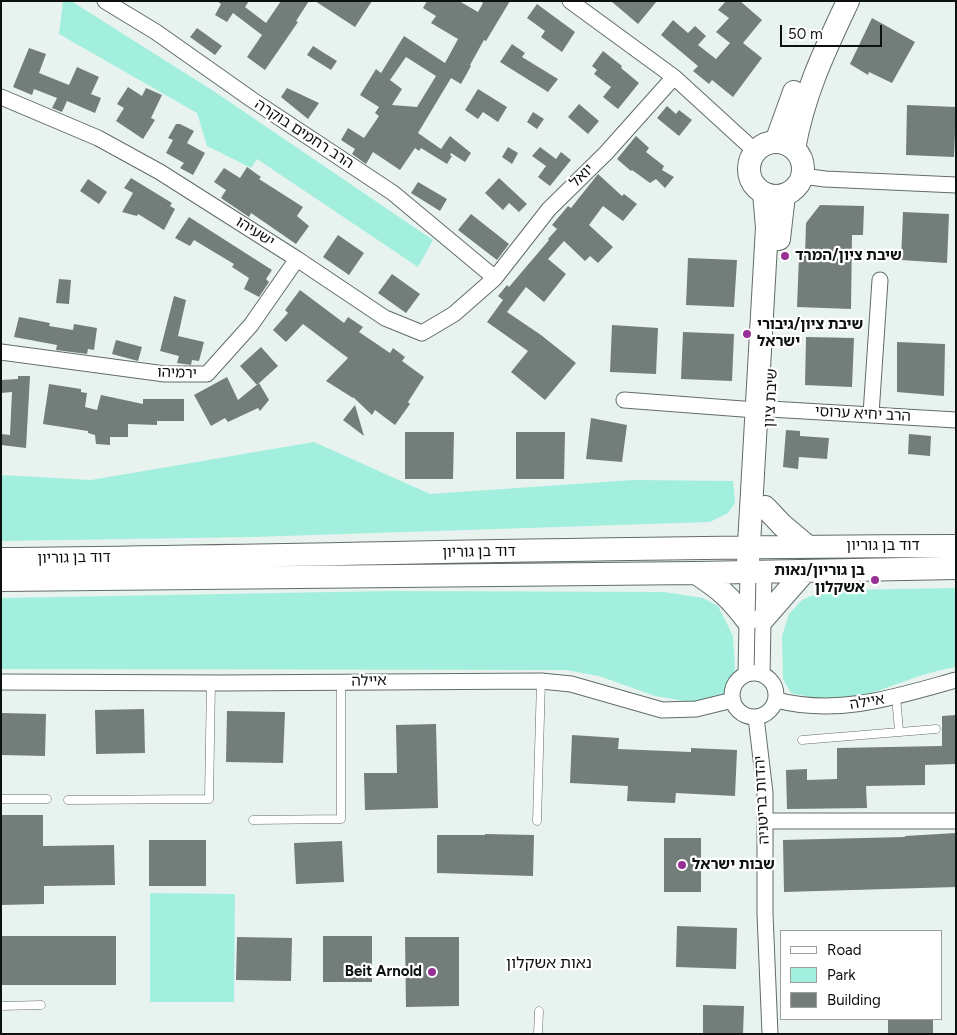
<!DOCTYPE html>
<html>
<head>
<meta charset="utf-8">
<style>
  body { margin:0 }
  #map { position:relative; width:957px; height:1035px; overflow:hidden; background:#e8f3f0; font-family:Figtree,sans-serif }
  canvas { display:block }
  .frame { position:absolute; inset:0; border:2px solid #0d1110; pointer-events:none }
  .legend { position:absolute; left:780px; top:930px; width:162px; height:90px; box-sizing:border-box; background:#fff; border:1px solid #9ea09f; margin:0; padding:6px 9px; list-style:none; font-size:15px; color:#0d1110 }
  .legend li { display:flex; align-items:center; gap:10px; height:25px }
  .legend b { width:25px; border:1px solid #9ea09f }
  .scale { position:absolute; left:780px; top:25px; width:102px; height:22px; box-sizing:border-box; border:2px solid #0d1110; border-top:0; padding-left:6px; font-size:15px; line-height:18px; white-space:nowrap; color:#0d1110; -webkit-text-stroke:4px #fff; paint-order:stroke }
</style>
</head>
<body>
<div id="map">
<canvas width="957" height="1035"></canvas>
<div class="frame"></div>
<ul class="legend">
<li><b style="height:6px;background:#fff"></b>Road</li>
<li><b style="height:14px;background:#a2efde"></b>Park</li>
<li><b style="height:14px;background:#737d7a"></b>Building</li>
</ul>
<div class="scale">50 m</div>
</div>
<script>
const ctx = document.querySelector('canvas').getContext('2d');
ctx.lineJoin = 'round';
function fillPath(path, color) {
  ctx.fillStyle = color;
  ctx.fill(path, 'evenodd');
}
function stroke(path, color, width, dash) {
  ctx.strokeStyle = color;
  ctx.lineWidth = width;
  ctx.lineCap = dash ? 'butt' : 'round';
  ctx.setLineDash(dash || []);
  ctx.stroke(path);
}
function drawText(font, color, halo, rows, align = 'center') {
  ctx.font = font + ' Figtree,"Noto Sans Hebrew",sans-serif';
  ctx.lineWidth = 4.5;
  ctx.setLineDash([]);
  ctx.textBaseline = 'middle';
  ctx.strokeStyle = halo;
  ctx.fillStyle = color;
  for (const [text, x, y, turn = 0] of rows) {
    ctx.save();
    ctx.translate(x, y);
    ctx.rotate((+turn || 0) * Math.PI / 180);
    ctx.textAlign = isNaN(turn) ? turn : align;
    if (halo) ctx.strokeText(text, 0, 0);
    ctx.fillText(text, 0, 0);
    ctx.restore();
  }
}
const green = new Path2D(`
  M63,1H71L212,90L433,240L418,267L257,159L251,168L207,146L197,113L59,34Z
  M314,442L430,494L633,480L733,481L735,503L728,513L710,522L253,537L1,541V475L91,480Z
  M956,588V667C921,672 890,689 856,697C836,701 811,698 791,693L783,679L782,636L789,614L802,600L818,593L839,590Z
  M389,591L664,592L703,598L718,606L733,636L735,668L728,694L710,701H685L655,696L599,676L566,670L1,669V598Z
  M150,893L235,894L234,1002H150Z`);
const building = new Path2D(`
  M217,1H249L245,7L266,23L281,1H309L296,21L298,22L265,70L247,57L262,35L233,13L227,22L215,15L221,4Z
  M315,1H372L355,27Z
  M427,1H459L478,12L483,3L480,1H510L486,41L484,40L470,65L471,66L461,84L451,78L418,133L441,149L450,136L471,153L465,162L451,153L450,155L452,156L447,164L421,148L419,151L415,148L400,170L373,152L366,164L352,154L355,149L341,140L348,128L364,138L379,116L375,113L379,107L360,95L376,69L381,73L404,36L445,63L458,39L431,23L436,16L423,8ZM406,57L436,76L417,107L392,105L402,89L390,80Z
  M611,1H657L638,24Z
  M726,1H740L762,20L743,43L762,58L733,97L712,80L709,84L693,71L698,66L661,35L673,20L688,33L695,26L706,36L698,45L716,59L730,43L716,32L729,18L718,10Z
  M537,4L575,32L562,52L541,37L545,31L527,18Z
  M872,18L915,42L892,83L869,72L868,75L850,64Z
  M197,28L222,46L215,55L190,37Z
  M512,44L525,53L522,57L558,79L548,92L500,62Z
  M313,46L337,61L331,70L307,55Z
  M29,48L46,54L39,73L69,85L77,67L99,77L91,94L101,98L95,113L67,101L62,112L52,108L57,98L34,89L32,95L13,87Z
  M603,51L622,66L621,68L639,83L618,109L603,97L611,87L594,74L597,70L592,66Z
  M128,87L142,96L146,88L162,95L151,118L155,120L143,139L116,121L124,108L117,104Z
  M287,88L319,103L308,119L281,97Z
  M478,89L507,107L498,122L483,112L478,119L465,110Z
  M579,104L599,121L588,134L568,117Z
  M907,105L956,107L954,157L906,155Z
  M667,106L676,114L679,110L692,120L679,136L657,118Z
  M533,112L544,119L537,129L527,122Z
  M176,124H180L194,131L187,143L205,153L193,175L180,168L184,163L166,153L173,140L168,138Z
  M636,136L649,148L646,152L664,166L662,170L674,177L665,188L656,179L650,183L632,170L631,171L617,159Z
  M508,147L518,153L512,164L502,157Z
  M540,147L556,159L561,152L571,160L550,186L538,177L546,166L532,156Z
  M247,167L261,177L259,179L303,207L297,216L309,226L296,244L251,213L249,217L221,198L226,190L214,182L224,168L240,178Z
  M598,174L622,196L624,194L637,204L623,221L603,206L589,225L613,247L598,263L590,256L585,261L564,241L548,259L566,274L544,302L526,287L507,312L541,335L576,363L545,400L511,372L528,351L487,322L503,300L498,296L507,285L509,287L549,240L548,239L557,229L552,225L568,206L571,208Z
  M131,178L172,203L170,206L175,209L164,230L138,214L137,216L122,212L133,193L124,188Z
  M499,178L527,204L519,212L509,203L503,210L485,193Z
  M88,179L107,192L99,204L80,191Z
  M418,182L447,199L440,211L411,193Z
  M820,205L864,206L863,235H852L851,309L797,307L799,256H805L806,223Z
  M903,212L949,214L947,263L901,260Z
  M471,214L509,244L497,260L458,230Z
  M189,217L272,270L266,279L269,282L259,297L244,289L249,278L232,267L234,264L194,240L190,246L175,238Z
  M338,235L364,253L349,275L323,257Z
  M688,258L737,260L734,307L686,305Z
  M392,274L420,294L406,313L378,293Z
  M59,279L71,280L69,304L56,303Z
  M300,290L344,323L348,317L363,327L359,332L390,353L393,348L405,357L402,361L424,377L408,402L410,404L395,425L375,410L372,415L353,397V398L326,381L348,358L303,324L286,342L273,330L288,313L285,310Z
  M174,296L186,300L178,336L204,342L199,361L192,360L191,365L177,363L179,356L160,351Z
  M19,317L50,323L49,326L73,330L74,324L97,328L94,350L88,349L87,354L56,350L57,345L14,337Z
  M612,325L658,328L656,374L610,372Z
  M683,332L734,334L732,381L681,379Z
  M806,337L854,338L852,387L805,385Z
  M116,340L142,347L138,361L112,354Z
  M897,342L945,344L944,396L897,392Z
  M261,347L278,366L257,385L240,366Z
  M18,376H30L26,448L1,445V434L10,435L12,392L1,393V380L18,379Z
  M227,377L238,400L259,383L269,400L260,411L258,408L228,422L225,418L211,426L194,395Z
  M49,384L81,389V392L87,393L85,407L97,410L101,395L143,404V399H184V421H157V425L128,424V437H110V445L96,444L95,435L88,433V431L43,424Z
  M355,405L364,436L343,420Z
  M591,418L627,425L622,462L586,459Z
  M786,430L800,431V436L829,438L827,459L799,457L798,469L783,467Z
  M405,432H454L453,479H405Z
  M516,432H565L564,479H516Z
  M909,434L931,436L930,456L908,454Z
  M144,709L145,753L96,754L95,710Z
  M227,711L285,712L283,763L226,762Z
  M1,713L46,714L45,756L1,755Z
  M956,715V764L925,765V785L866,786L867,808L787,809L786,770L807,769V780L837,779V748L942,746V716Z
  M436,724L438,808L365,810L364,773H397L396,725Z
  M572,735L619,738L618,749L691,752V748L737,750L735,796L676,793L675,803L627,801L628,786L570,783Z
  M1,815H43V846L114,845L115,885L44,886V904L1,905Z
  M956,833V887L784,892L783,840L905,837V836Z
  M485,834L534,835L533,876L437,873V835H485Z
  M664,838H701V892H664Z
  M149,840H206V886H149Z
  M342,841L344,882L296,884L294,843Z
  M677,926L737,928L736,969L676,967Z
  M1,936H116V985H1Z
  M323,936H372V982H323Z
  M237,937L292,938L291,981L236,980Z
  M405,937H459V1006L406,1007Z
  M703,1005L744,1006L743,1034H703Z
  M888,1019H933V1034H888Z`);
const lane = new Path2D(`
  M896,696L899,731
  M802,740L936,729
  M1,799H47
  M68,800L209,799L211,683
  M253,820L341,819V682
  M537,821L541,681
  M1,1006L41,1005
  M538,1034L539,1011`);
const street = new Path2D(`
  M105,1L156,32L251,99L393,193L495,278
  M570,1L674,77L755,151
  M1,97L98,138L160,172L297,259L385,318L422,333L454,314L495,278L549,209L606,153L674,77
  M802,176L825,179L956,185
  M1,352L165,374H207L251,325L297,259
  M624,400L756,410
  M770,409L956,420
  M871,414L880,280
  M732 695a22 22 0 1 1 44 0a22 22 0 1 1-44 0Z
  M746,674L748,572
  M762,674L764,572
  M1,682L222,683L541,681L571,684L662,710L696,709L733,700
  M776,700C839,716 895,697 956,680
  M756,717L765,793V914L770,1034
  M765,821H956`);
const secondary = new Path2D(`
  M749 169a27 27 0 1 1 54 0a27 27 0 1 1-54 0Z
  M776,142L794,92
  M794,149C804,93 824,52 848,1
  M779,239L784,195
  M765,507L782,525L808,547
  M1,559C319,556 638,546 956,546
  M748,562L767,227L764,193
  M696,573C720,589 729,596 747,620
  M1,580L696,573L956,568
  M763,619L805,571`);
const markers = [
  [785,256,5,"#973195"],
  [747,334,5,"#973195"],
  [875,580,5,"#973195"],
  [682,865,5,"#973195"],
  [432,972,5,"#973195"]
];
const streetNames = [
  ["הרב רחמים בוקרה",304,134,33],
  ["יואל",582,176,-45],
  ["ישעיהו",255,232,33],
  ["ירמיהו",177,373,2],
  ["שיבת ציון",771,398,-87],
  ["הרב יחיא ערוסי",863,414,3],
  ["דוד בן גוריון",883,546],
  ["דוד בן גוריון",479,552,-1],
  ["דוד בן גוריון",74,558,-1],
  ["איילה",369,681,-1],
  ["איילה",867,702,-10],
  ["יהדות בריטניה",762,800,-93]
];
const poiNames = [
  ["שיבת ציון/המרד",795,256],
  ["שיבת ציון/גיבורי",757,325],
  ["ישראל",757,342],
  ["בן גוריון/נאות",865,571,"right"],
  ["אשקלון",865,588,"right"],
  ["שבות ישראל",692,865],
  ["Beit Arnold",422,972,"right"]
];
const neighbourhoodNames = [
  ["נאות אשקלון",549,963]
];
fillPath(green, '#a2efde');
fillPath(building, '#737d7a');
stroke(lane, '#626c69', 9);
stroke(street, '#626c69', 17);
stroke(secondary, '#626c69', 24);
stroke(lane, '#fff', 8);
stroke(street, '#fff', 15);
stroke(secondary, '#fff', 22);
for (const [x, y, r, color] of markers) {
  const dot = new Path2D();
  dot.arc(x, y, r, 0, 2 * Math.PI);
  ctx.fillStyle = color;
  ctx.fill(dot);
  stroke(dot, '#fff', 2);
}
drawText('15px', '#0d1110', '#fff', streetNames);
drawText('bold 15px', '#0d1110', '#fff', poiNames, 'left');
drawText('16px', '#0d1110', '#fff', neighbourhoodNames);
</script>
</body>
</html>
